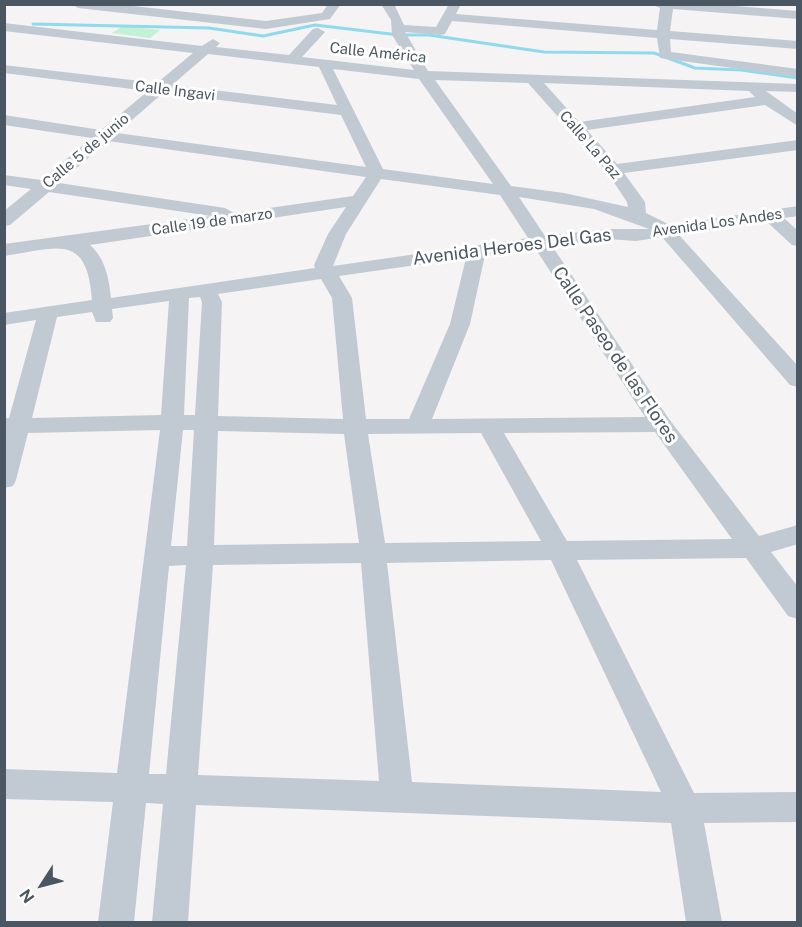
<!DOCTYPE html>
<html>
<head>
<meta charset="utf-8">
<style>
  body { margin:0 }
  #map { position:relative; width:802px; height:927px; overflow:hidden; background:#f5f3f3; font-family:"Public Sans",sans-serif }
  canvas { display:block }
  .frame { position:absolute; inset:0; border:6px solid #4a5661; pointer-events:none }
  .north { position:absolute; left:12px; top:855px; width:60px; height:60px; -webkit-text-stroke:4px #fff; paint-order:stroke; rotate:234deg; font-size:16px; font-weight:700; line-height:24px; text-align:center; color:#4a5661 }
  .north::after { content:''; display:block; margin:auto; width:21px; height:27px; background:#4a5661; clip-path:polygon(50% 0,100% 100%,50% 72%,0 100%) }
</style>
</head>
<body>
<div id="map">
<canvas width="802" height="927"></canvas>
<div class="frame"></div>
<div class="north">N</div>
</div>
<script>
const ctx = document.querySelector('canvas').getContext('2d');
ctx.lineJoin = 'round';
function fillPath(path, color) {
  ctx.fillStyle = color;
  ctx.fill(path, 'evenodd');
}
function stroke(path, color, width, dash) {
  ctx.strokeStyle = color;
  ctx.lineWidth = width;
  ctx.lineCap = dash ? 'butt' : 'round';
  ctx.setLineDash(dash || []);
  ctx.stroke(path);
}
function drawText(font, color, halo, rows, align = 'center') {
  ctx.font = font + ' "Public Sans",sans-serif';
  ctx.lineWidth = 6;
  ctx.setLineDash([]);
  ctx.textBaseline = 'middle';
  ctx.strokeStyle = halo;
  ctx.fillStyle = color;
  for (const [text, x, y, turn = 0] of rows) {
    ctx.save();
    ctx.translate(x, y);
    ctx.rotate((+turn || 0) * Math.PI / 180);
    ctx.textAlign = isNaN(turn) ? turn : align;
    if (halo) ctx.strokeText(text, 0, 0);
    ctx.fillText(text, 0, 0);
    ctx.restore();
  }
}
const green = new Path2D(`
  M123,26L160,30L150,38L112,33Z`);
const stream = new Path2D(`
  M33,24L209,28L263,36L315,25L399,35H429L544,52L654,53L695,68L741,70L798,78`);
const minor = new Path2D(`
  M72,4H116L266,21L322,13L328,4H341L330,19L266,29L78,8Z
  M381,4H394L404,25L436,27L449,4H461L456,14L657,30L660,8L651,4H711L798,11V19L673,9L670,31L798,41V49L670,39L671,52L798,69V77L660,58L657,38L452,21L445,34L440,35L405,32L428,71L798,84V92L766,91L798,114V126L765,105L587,130L617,164L798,140V150L624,173L645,202L646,213L670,225L798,206V216L784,218L798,231V246L792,245L766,221L679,235L798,366V387L790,385L662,237L636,241L607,239L552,246L669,419L759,536L798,525V544L771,552L798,587V619L788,616L746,558L577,560L694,793L798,792V822L704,823L722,922H686L671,823L196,805L188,922H152L163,804L146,803L134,922H98L113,802L4,799V769L117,773L160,430L28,433L16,480L13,486L4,488V418H9L36,320L4,325V313L92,300C87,232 58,248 4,256V244L211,216L49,192L10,225L4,226V211L31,189L4,185V175L41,180L92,138L4,125V115L101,130L148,91L4,73V65L157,83L193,53L4,31V23L202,46L213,39L220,43L216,47L289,55L313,29L318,28L325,32L302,57L414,70L392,35L391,20ZM208,54L319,67L337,105L172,85ZM333,69L419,79L493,184L383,169ZM435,80L528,83L607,172L627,202L628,207L564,193L511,186ZM544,83L749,91L755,97L579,122ZM163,93L341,115L366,167L117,133ZM108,141L366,177L353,196L234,213L225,208L59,183ZM381,179L500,195L528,238L333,266L346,234ZM519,197L594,209L649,229H607L545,236ZM346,207L328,234L314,265L315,268L111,298C109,278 105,258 90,245ZM535,248L645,417L432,419L470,324L485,255ZM466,258L450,324L409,419H366L352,298L339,276ZM321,279L332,298L343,419L218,416L222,302L218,294ZM200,297L202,302L195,415H184L189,298ZM169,301L161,415L32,418L57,317L92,312L96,322H110L113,318L112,309ZM183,430H194L187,546H171ZM218,431L344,434L359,543L214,545ZM655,432L732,539L567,541L504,433ZM481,433L541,541L385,543L368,434ZM551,560L661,792L412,782L387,563ZM361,563L379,781L198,775L213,565ZM186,565L166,774H149L169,566Z`);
const farStreetnames = [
  ["Calle América",378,53,6],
  ["Calle Ingavi",175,91,7],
  ["Calle La Paz",590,145,49],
  ["Calle 5 de junio",86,151,-40],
  ["Calle 19 de marzo",212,222,-8],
  ["Avenida Los Andes",717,223,-8]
];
const streetNames = [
  ["Avenida Heroes Del Gas",512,247,-7],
  ["Calle Paseo de las Flores",615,355,56]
];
fillPath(green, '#c3f1d5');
stroke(stream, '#90daee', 3);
fillPath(minor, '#c1cad2');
drawText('15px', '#4a5661', '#fff', farStreetnames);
drawText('18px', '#4a5661', '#fff', streetNames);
</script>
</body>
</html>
